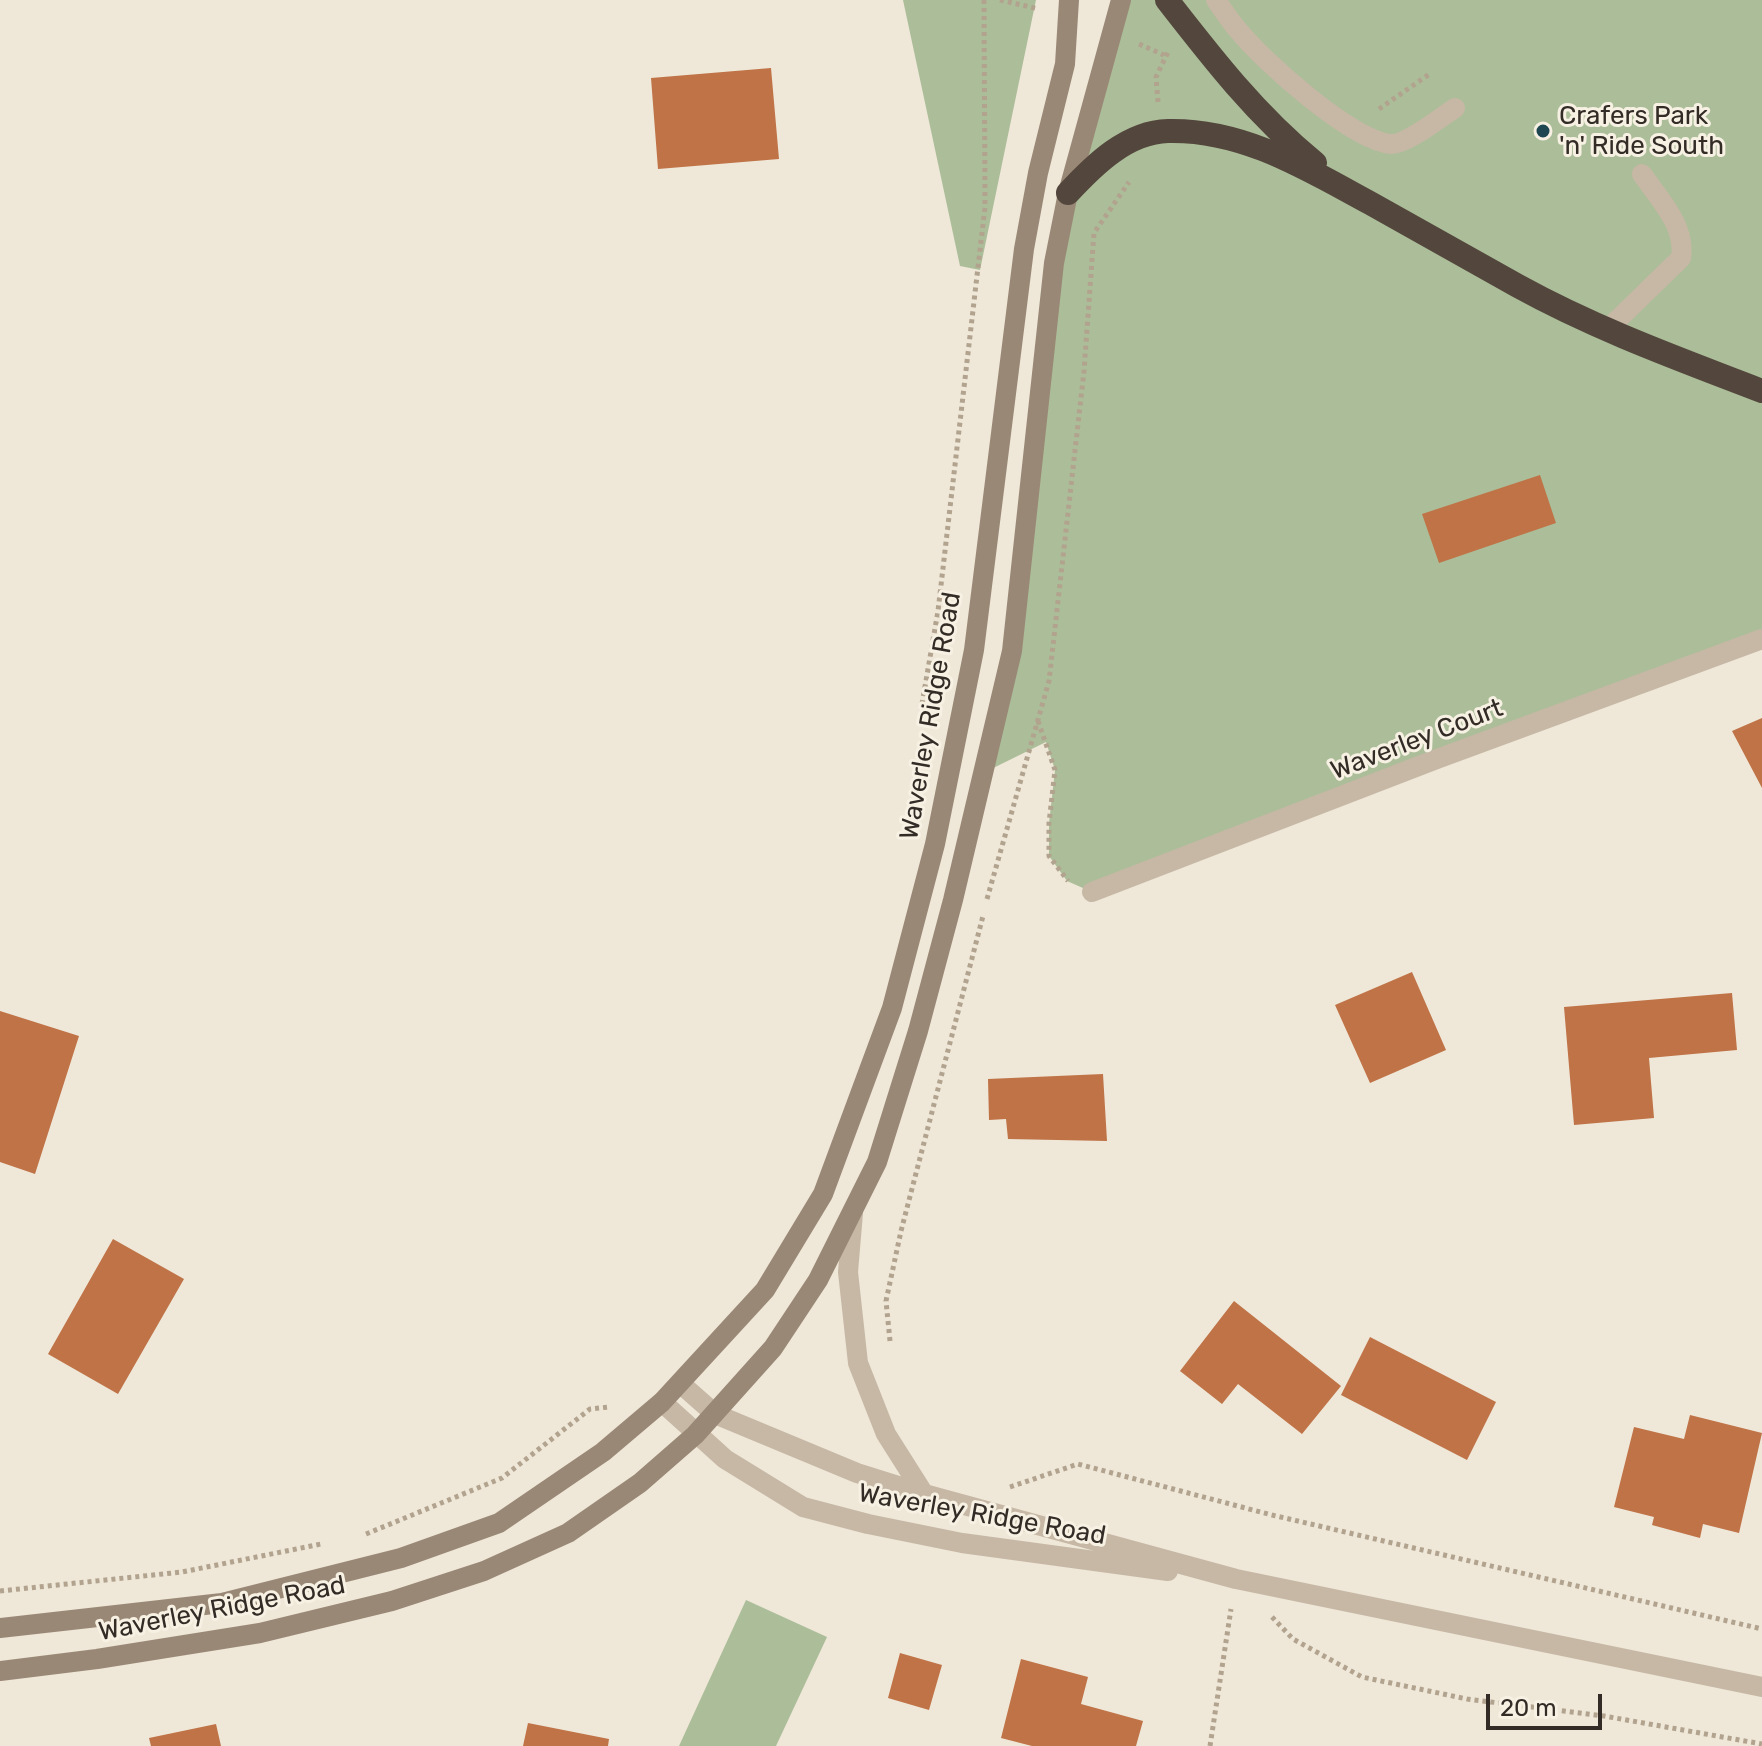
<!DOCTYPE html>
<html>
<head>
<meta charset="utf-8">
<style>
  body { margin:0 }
  #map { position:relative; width:1762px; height:1746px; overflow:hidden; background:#efe7d8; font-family:Rubik,sans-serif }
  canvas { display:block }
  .scale { position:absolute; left:1486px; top:1694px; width:116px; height:36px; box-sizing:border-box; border:4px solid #322b26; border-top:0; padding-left:10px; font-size:24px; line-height:28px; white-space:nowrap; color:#322b26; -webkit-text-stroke:6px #f7f1e4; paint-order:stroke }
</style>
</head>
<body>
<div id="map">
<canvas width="1762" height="1746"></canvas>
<div class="scale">20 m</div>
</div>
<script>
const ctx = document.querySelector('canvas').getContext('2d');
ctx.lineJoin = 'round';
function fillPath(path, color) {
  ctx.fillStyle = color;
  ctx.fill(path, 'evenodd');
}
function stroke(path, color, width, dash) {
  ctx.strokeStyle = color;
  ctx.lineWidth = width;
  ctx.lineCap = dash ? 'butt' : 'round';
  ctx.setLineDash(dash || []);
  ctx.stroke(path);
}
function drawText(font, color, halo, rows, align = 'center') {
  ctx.font = font + ' Rubik,sans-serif';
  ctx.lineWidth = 6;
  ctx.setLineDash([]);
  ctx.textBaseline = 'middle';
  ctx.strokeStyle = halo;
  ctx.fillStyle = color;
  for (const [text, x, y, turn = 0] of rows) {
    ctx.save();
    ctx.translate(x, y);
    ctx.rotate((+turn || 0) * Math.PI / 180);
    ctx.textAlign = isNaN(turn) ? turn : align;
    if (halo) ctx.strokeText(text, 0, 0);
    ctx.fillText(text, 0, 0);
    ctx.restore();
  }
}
const green = new Path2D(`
  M903,0H1036L980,270L960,266Z
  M1121,0H1762V639L1092,892L1067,881L1049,856V823L1055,770L1046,742L981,774L1012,651L1054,263Z
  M746,1600L827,1637L776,1746H679Z`);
const building = new Path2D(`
  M771,68L779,159L658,169L651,78Z
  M1540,475L1556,523L1439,563L1422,514Z
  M1762,718V788L1732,731Z
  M1412,972L1446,1050L1370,1083L1335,1005Z
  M1732,993L1737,1050L1649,1058L1654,1118L1574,1125L1564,1007Z
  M0,1011L79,1036L35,1174L0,1162Z
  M1103,1074L1107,1141L1008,1139L1006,1119L989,1120L988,1079Z
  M113,1239L184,1279L118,1394L48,1354Z
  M1234,1301L1341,1386L1302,1434L1238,1384L1222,1404L1180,1371Z
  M1370,1337L1496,1402L1467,1460L1341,1395Z
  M1690,1415L1762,1433L1739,1533L1703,1524L1700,1538L1652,1525L1654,1517L1614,1507L1634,1427L1684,1439Z
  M900,1653L942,1665L929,1710L888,1698Z
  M1021,1659L1088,1677L1081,1704L1143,1721L1136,1746H1032L1001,1738Z
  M528,1723L609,1739L608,1746H523Z
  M216,1724L221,1746H151L149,1738Z`);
const path = new Path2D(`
  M1000,0L1039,9
  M1139,44L1164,55
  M1158,102L1156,77L1168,52
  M1379,109L1431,73
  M922,704L938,611L985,207L984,0
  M1038,721L1055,770L1049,823V856L1068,881
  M987,899L1049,681L1084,371L1094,233L1129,182
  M890,1341L886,1301L901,1231L983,916
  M1010,1487L1078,1464L1272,1515L1762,1629
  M366,1534L502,1478L590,1409L609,1407
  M0,1591L182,1572L321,1544
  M1272,1617L1293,1639L1362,1677L1467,1699L1604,1716L1762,1744
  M1210,1746L1231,1609`);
const service = new Path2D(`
  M1216,0C1223,10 1230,21 1238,30C1263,61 1352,141 1391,144C1406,145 1441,117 1455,108
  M1606,331L1681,258C1686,226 1660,200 1642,174`);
const minor = new Path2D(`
  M1092,892L1437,759L1762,639
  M853,1213L848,1272L858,1363L886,1434L924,1494L1236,1579L1762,1687
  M681,1384L715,1414L857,1473L924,1494
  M662,1402L725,1459L803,1507L868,1524L962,1543L1168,1571`);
const secondary = new Path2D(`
  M0,1628L222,1603L401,1558L499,1523L603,1452L662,1402L765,1290L823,1194L892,1008L935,844L974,650L1024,249L1038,173L1065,64L1069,0
  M0,1671L97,1659L260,1633L392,1601L484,1571L568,1533L640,1483L695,1435L773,1348L818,1280L877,1162L918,1031L953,900L1012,651L1054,263L1068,193L1121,0`);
const motorway = new Path2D(`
  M1167,0C1212,58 1257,116 1315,163
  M1068,193C1094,165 1127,132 1168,131C1243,129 1307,169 1370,203C1420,231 1469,259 1518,286C1596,329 1679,359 1762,391`);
const markers = [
  [1543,131,8,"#1e4751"]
];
const poiNames = [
  ["Crafers Park",1559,116],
  ["'n' Ride South",1559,146]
];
const streetNames = [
  ["Waverley Ridge Road",931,716,-80],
  ["Waverley Court",1417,740,-21],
  ["Waverley Ridge Road",982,1515,10],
  ["Waverley Ridge Road",222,1609,-11]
];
fillPath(green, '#acbd99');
fillPath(building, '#bf7346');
stroke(path, '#b2a38f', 5, [4, 4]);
stroke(service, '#c6b8a5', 20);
stroke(minor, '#c6b8a5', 20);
stroke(secondary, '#9a8876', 20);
stroke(motorway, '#53473d', 24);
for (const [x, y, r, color] of markers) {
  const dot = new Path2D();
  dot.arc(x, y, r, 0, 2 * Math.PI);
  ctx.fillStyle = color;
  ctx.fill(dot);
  stroke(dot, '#f7f1e4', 3);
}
drawText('26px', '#322b26', '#f7f1e4', poiNames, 'left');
drawText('26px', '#322b26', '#f7f1e4', streetNames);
</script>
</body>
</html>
